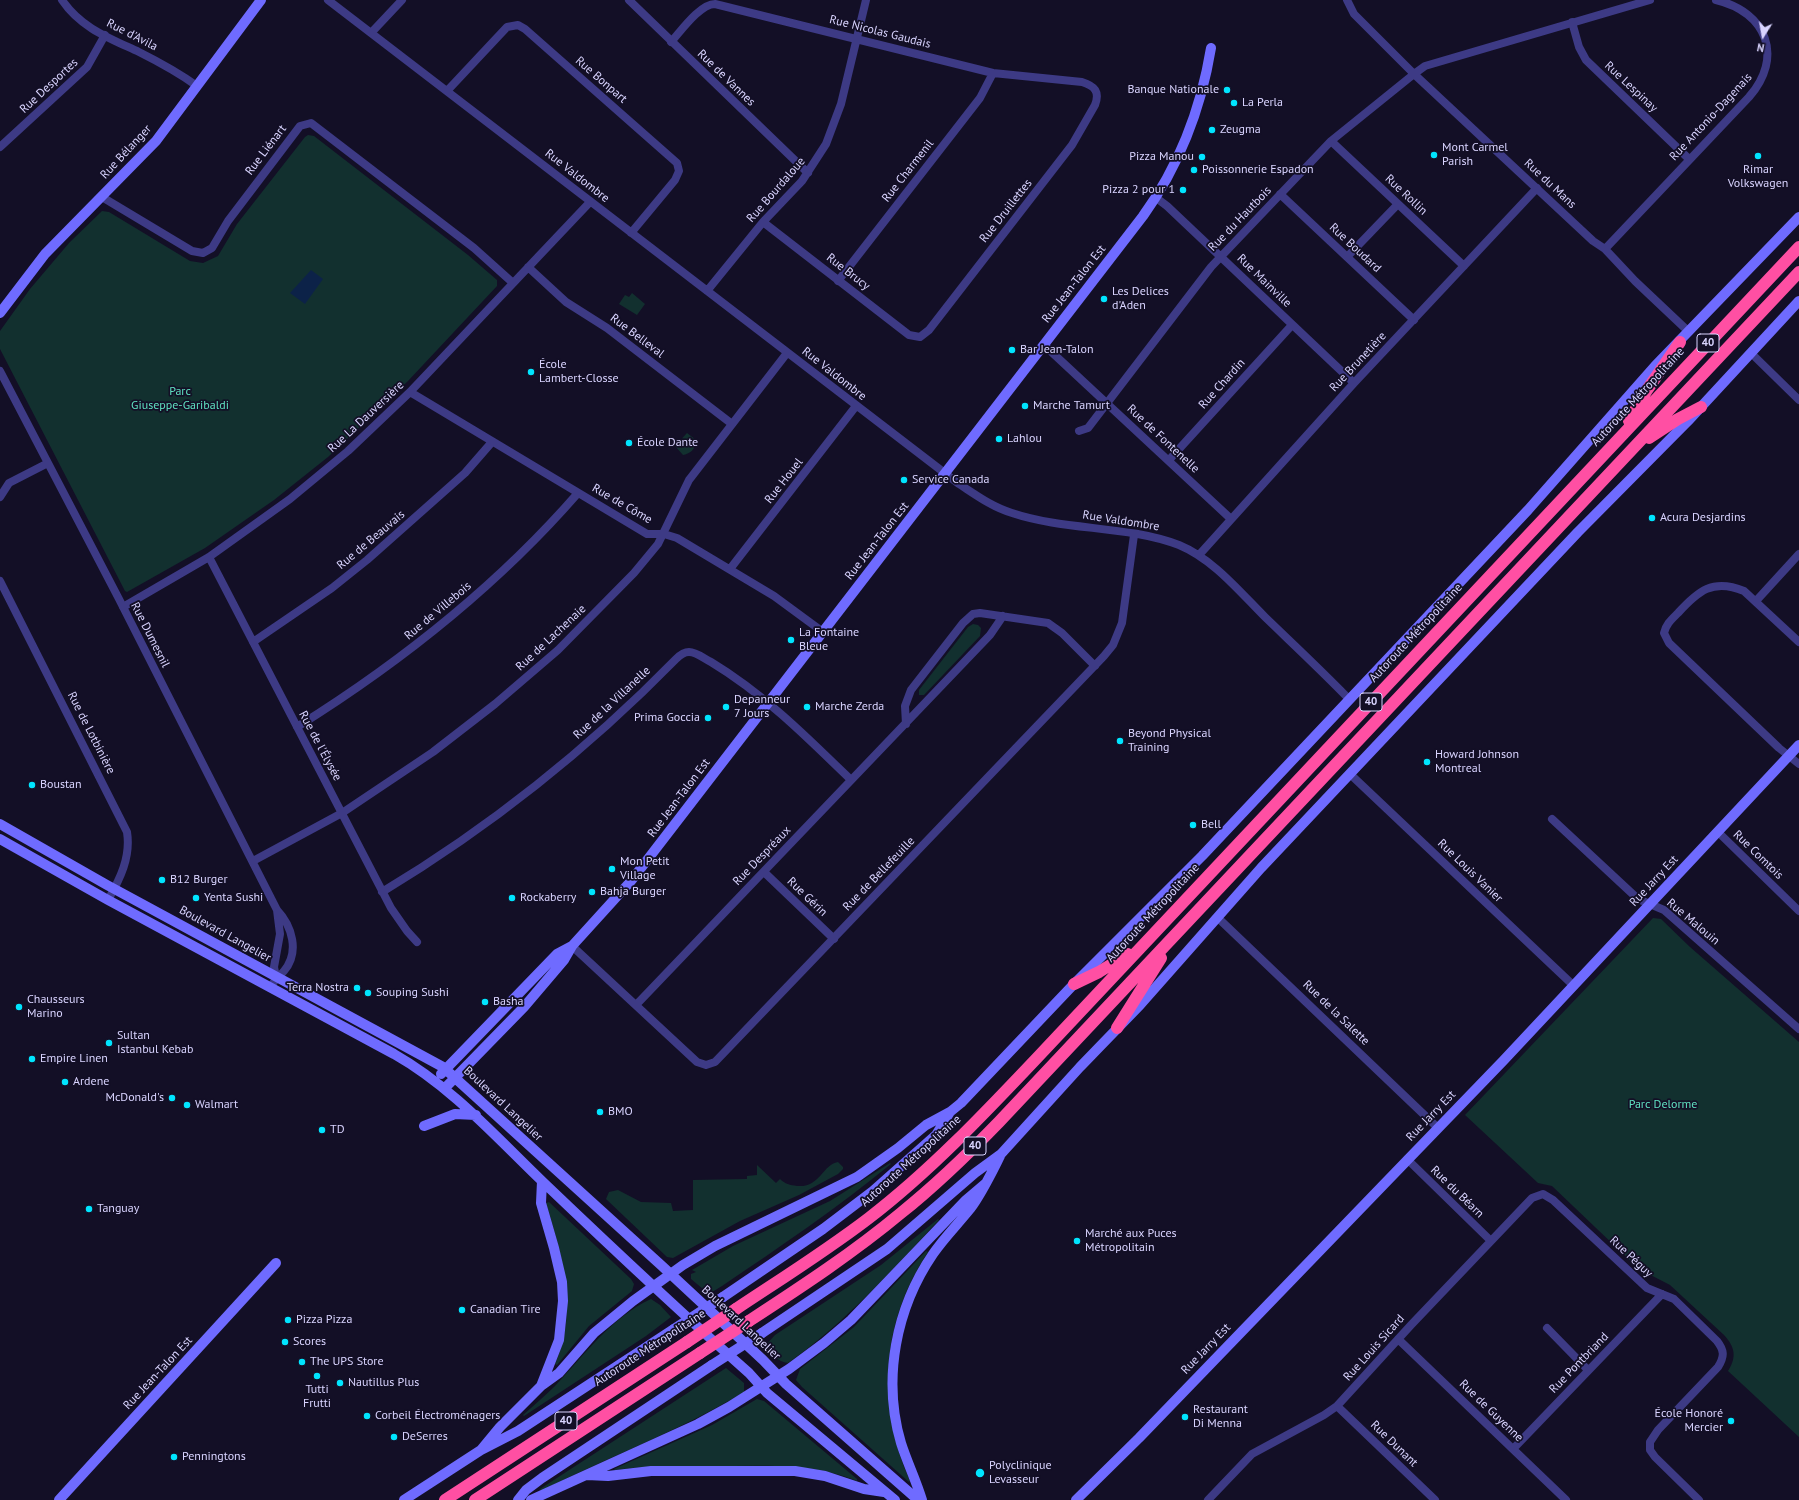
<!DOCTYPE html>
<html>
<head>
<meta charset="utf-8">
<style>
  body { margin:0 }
  #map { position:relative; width:1799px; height:1500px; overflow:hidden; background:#130f26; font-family:"PT Sans",sans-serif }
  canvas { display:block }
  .north { position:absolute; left:1743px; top:16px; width:40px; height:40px; -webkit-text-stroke:3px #130f26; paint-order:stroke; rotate:191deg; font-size:11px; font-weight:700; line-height:16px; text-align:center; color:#d9d4ff }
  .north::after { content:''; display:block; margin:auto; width:14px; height:18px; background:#d9d4ff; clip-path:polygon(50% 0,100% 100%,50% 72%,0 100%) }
</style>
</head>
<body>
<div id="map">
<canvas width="1799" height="1500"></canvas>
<div class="north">N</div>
</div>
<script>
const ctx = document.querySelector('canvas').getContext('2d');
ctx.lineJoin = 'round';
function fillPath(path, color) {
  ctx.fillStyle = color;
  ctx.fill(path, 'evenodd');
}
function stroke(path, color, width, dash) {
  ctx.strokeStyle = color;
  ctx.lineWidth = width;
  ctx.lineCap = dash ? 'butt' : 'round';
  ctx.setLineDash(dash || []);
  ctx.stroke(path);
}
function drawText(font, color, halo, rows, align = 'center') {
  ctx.font = font + ' "PT Sans",sans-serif';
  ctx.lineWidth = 3.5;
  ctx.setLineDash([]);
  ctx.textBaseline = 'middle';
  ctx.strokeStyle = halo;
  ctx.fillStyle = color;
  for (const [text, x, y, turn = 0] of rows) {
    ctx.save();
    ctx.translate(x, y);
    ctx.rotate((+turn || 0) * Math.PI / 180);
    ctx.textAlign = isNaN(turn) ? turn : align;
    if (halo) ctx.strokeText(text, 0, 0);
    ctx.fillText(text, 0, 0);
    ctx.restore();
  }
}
const green = new Path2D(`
  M308,135L314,136L468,255L497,280V286L408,381L328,457L274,500L205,548L127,592L125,591L0,349V331L30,289L69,243L102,211L109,212L190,261L203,263L218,256L237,224L305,137Z
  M632,293L645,304L637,315L619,304L625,295L629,297Z
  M687,433L696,440C695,449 692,453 683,455L675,446Z
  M973,624L978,625L981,628L980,636L924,695H919V690L968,627Z
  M1653,918L1661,919L1690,947L1799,1042V1437L1728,1371C1737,1357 1735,1347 1724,1335L1670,1285L1639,1269L1552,1186L1538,1183L1465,1115Z
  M838,1162L843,1167V1169L838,1174L799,1195L740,1221L673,1258L667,1257L606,1199L609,1192L618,1190L641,1202L671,1203L673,1211L693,1210V1180L747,1179V1176L757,1175V1165L776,1183L780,1179C785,1184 790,1185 797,1186C820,1188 822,1165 838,1162Z
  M890,1163L891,1164C837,1208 780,1247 722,1286L709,1294L691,1279V1274L696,1272L692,1270L733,1246L830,1201Z
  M549,1202L631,1279L634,1284L632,1291L589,1326L557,1365L555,1364C579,1312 562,1255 546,1203Z
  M938,1219L939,1220C891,1271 845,1323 788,1363C778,1362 770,1353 765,1346L775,1335L881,1265Z
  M926,1251L928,1252C881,1322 876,1405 910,1481L909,1482L802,1387L796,1380L800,1369L854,1327Z
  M651,1299L660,1305L671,1317L646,1336L524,1416L523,1415C534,1405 545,1396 555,1386C585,1354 612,1317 651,1299Z
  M726,1368L744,1383V1392C679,1431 608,1457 541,1491L540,1489Z
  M757,1399L764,1401L857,1479V1481C811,1462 761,1466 712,1466C680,1466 647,1465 615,1470L614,1469L712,1425Z`);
const water = new Path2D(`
  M311,270L323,279L305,304L290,293Z`);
const street = new Path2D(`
  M62,0C81,28 109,38 139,52C159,62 179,73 197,86
  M328,0L959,484C976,495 992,507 1012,513C1066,531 1126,525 1179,545C1213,559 1239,591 1265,617C1293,644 1322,671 1349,699
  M629,0L808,173
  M1347,0L1354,14L1414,74L1593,241L1605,249L1635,281L1689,332
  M1572,22L1579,47L1586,60L1689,159
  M371,33L402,0
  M671,42C681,31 700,4 715,4L993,73L1082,82C1095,86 1100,92 1095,105L1072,145L929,330L920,337L909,335L763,222
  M447,91L507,27L518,25L525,29L677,163L679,171L675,180L631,233
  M1331,141L1464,266
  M0,147L87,67L105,35
  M1280,194L1414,320
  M102,197L192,251L203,253L212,248L228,221L300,126L311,123L474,248L513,283
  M1155,197L1167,206L1354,383
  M1605,249L1749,97C1784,57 1767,12 1716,0
  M1347,257L1398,204
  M528,267L566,302L607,328L732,424
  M838,281L980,98L993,73
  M707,291L763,222L802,181L826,144L841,104L866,0
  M1044,345L1231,519
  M1751,353L1799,400
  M0,371L119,599L277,910C292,926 300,952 284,971C279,977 274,980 270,988
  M410,392L647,534H664L677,538L774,596L823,632
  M1079,431L1088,428L1211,267L1331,141L1414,74L1425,66L1650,0
  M1169,460L1292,325
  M0,497L9,483L48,463
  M1199,555L1354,383L1537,188
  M209,557L391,908L407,931L417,942
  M730,569L856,406
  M0,581L127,832C131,857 120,879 108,900
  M1756,601L1799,554
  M123,607L209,557L290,499L348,451L410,392L590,202
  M253,642L332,588L367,560L465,473L492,442
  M1799,642L1744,591C1713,578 1698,591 1678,613C1672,619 1666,624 1664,633L1669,643L1779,748L1799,764
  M906,724L905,706L911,690L963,623L973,614L980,613L1048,623L1062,633L1095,666
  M297,727C401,662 497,586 578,493
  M1350,774L1574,986
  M1552,819L1638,899L1664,910L1799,1029
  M1718,832L1799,911
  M253,861L342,813L433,752L495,704L558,650L634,573L658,544L689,480L787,353
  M764,872L834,939
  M382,892C490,827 588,749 676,659C679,656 683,652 689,652C697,652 704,659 711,662C764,694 807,737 851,780
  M1217,917L1438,1128
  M572,946L697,1062L706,1065L715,1062L1104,656L1113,645L1122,623L1134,535
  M276,977L274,967L280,934L277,910
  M636,1005L990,635L1003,616
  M1407,1159L1491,1241
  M1547,1328L1588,1370
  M1398,1339L1566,1500
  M1337,1406L1435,1500
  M1513,1449L1662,1294
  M1208,1500L1252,1454L1324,1415L1337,1406L1411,1325L1532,1198L1543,1194L1553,1200L1647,1288L1674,1299L1717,1341C1724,1350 1725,1356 1718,1367L1658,1430L1650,1442V1450L1655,1457L1699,1500`);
const secondary = new Path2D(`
  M0,313L45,254L156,141L261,0
  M0,824L107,885L443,1067L662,1266L763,1360L786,1384L918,1500
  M0,839L108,900L394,1054C452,1087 495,1136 543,1182C610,1246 679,1311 749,1373L767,1393L895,1500
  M441,1074L557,954L572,946
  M445,1088L524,1007L564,960L572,946L631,881L1143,216C1179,166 1201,109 1211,48
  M424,1126L455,1114L476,1115
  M723,1297L823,1229L873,1191L936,1135L950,1112
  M762,1333L887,1249L975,1173L1001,1154L1080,1067L1140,1005L1261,868L1578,532L1688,421L1799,301
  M541,1386L559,1340L563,1301L562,1282L554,1248L541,1203L542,1181
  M481,1450L500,1427L541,1386L559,1373L594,1333L633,1301L683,1265L715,1246L857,1177L898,1148L926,1125L950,1112L961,1103L1074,984L1202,856L1528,510L1655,366L1799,217
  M587,1475L608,1476L651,1471H795L825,1476L864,1489L884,1492
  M59,1500L276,1263
  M404,1500L481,1450L518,1431L674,1329
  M518,1500L526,1490L542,1478L712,1365
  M531,1500L698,1424L729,1407L789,1369L824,1343L851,1320L966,1200L986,1183
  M922,1500C916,1480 907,1462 901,1443C882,1379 896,1308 933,1254C944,1238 958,1224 970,1209C982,1193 991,1174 1000,1156
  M1076,1500L1139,1438L1503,1061L1799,745`);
const highway = new Path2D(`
  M1629,421L1647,390L1680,342
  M1649,438L1678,419L1701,407
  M1074,984L1099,972L1128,954
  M1117,1028L1161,958
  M736,1309C781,1279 826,1251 869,1218C930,1171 983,1115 1036,1059L1799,247
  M749,1321C801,1287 853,1253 901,1213C936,1185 968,1154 999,1122L1799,272
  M445,1500L687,1342
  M475,1500L700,1353`);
const secondaryBridge = new Path2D(`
  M674,1329L723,1297
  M712,1365L762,1333`);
const highwayBridge = new Path2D(`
  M687,1342L736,1309
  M700,1353L749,1321`);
const markers = [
  [1227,90,4,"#00e5ff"],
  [1234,103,4,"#00e5ff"],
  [1212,130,4,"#00e5ff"],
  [1434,155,4,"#00e5ff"],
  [1758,156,4,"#00e5ff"],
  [1202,157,4,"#00e5ff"],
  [1194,170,4,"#00e5ff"],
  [1183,190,4,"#00e5ff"],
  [1104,299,4,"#00e5ff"],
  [1012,350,4,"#00e5ff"],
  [531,372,4,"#00e5ff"],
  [1025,406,4,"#00e5ff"],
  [999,439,4,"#00e5ff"],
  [629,443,4,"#00e5ff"],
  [904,480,4,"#00e5ff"],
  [1652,518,4,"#00e5ff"],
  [791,640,4,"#00e5ff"],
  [726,707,4,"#00e5ff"],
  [807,707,4,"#00e5ff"],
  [708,718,4,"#00e5ff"],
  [1120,741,4,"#00e5ff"],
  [1427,762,4,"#00e5ff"],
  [32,785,4,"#00e5ff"],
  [1193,825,4,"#00e5ff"],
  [612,869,4,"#00e5ff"],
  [162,880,4,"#00e5ff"],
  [592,892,4,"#00e5ff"],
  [196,898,4,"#00e5ff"],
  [512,898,4,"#00e5ff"],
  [357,988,4,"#00e5ff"],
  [368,993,4,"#00e5ff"],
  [485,1002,4,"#00e5ff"],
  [19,1007,4,"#00e5ff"],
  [109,1043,4,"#00e5ff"],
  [32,1059,4,"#00e5ff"],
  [65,1082,4,"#00e5ff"],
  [172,1098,4,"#00e5ff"],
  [187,1105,4,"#00e5ff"],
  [600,1112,4,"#00e5ff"],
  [322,1130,4,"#00e5ff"],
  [89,1209,4,"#00e5ff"],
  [1077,1241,4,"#00e5ff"],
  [462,1310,4,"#00e5ff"],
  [288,1320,4,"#00e5ff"],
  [285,1342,4,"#00e5ff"],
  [302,1362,4,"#00e5ff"],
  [317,1376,4,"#00e5ff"],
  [340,1383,4,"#00e5ff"],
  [367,1416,4,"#00e5ff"],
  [1185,1417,4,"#00e5ff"],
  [1731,1421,4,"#00e5ff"],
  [394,1437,4,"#00e5ff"],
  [174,1457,4,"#00e5ff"],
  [980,1473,5,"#00e5ff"]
];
const shields = [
  [1708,343,22],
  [1371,702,22],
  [975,1146,22],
  [566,1421,22]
];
const shieldNames = [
  ["40",1708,343],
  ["40",1371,702],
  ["40",975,1146],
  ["40",566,1421]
];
const streetNames = [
  ["Rue Nicolas Gaudais",880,32,14],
  ["Rue d'Avila",132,35,27],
  ["Rue de Vannes",726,78,44],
  ["Rue Bonpart",601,80,41],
  ["Rue Desportes",49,86,-43],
  ["Rue Lespinay",1631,87,43],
  ["Rue Antonio-Dagenais",1711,117,-47],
  ["Rue Liénart",266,150,-53],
  ["Rue Bélanger",126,152,-47],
  ["Rue Charmenil",908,171,-52],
  ["Rue Valdombre",577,176,38],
  ["Rue du Mans",1550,184,43],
  ["Rue Bourdaloue",776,190,-49],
  ["Rue Rollin",1406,195,43],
  ["Rue Druillettes",1006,211,-52],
  ["Rue du Hautbois",1240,219,-46],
  ["Rue Boudard",1355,248,43],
  ["Rue Brucy",848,272,38],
  ["Rue Mainville",1264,281,44],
  ["Rue Jean-Talon Est",1074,284,-52],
  ["Rue Belleval",637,336,37],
  ["Rue Brunetière",1358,362,-47],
  ["Rue Valdombre",834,374,38],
  ["Rue Chardin",1222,384,-48],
  ["Autoroute Métropolitaine",1638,397,-47],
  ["Rue La Dauversière",366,417,-43],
  ["Rue de Fontenelle",1163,439,43],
  ["Rue Houel",784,481,-52],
  ["Rue de Côme",622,504,30],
  ["Rue Valdombre",1121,521,9],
  ["Rue de Beauvais",371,540,-40],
  ["Rue Jean-Talon Est",877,541,-52],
  ["Rue de Villebois",438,611,-40],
  ["Autoroute Métropolitaine",1416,633,-47],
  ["Rue Dumesnil",150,635,63],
  ["Rue de Lachenaie",551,638,-43],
  ["Rue de la Villanelle",612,703,-43],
  ["Rue de Lotbinière",91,733,63],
  ["Rue de l'Élysée",320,746,62],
  ["Rue Jean-Talon Est",679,798,-53],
  ["Rue Comtois",1758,855,44],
  ["Rue Despréaux",762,856,-46],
  ["Rue Louis Vanier",1470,871,44],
  ["Rue de Bellefeuille",879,874,-46],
  ["Rue Jarry Est",1654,881,-47],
  ["Rue Gérin",807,897,44],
  ["Autoroute Métropolitaine",1153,913,-47],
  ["Rue Malouin",1693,922,40],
  ["Boulevard Langelier",225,934,29],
  ["Rue de la Salette",1336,1013,44],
  ["Boulevard Langelier",503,1104,43],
  ["Rue Jarry Est",1431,1116,-46],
  ["Autoroute Métropolitaine",911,1161,-42],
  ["Rue du Béarn",1457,1192,44],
  ["Rue Péguy",1631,1257,43],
  ["Boulevard Langelier",741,1323,43],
  ["Autoroute Métropolitaine",650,1348,-33],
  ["Rue Louis Sicard",1374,1348,-48],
  ["Rue Jarry Est",1206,1349,-46],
  ["Rue Pontbriand",1579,1363,-46],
  ["Rue Jean-Talon Est",158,1373,-47],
  ["Rue de Guyenne",1491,1411,44],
  ["Rue Dunant",1394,1444,44]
];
const poiNames = [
  ["Banque Nationale",1219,90,"right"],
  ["La Perla",1242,103],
  ["Zeugma",1220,130],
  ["Mont Carmel",1442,148],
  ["Parish",1442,162],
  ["Pizza Manou",1194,157,"right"],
  ["Poissonnerie Espadon",1202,170],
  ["Rimar",1758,170,"center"],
  ["Volkswagen",1758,184,"center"],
  ["Pizza 2 pour 1",1175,190,"right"],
  ["Les Delices",1112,292],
  ["d'Aden",1112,306],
  ["Bar Jean-Talon",1020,350],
  ["École",539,365],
  ["Lambert-Closse",539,379],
  ["Marche Tamurt",1033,406],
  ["Lahlou",1007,439],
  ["École Dante",637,443],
  ["Service Canada",912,480],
  ["Acura Desjardins",1660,518],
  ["La Fontaine",799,633],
  ["Bleue",799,647],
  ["Depanneur",734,700],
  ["7 Jours",734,714],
  ["Marche Zerda",815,707],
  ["Prima Goccia",700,718,"right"],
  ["Beyond Physical",1128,734],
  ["Training",1128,748],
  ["Howard Johnson",1435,755],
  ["Montreal",1435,769],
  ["Boustan",40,785],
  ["Bell",1201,825],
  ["Mon Petit",620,862],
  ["Village",620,876],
  ["B12 Burger",170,880],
  ["Bahja Burger",600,892],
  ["Yenta Sushi",204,898],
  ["Rockaberry",520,898],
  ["Terra Nostra",349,988,"right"],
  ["Souping Sushi",376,993],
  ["Chausseurs",27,1000],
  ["Marino",27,1014],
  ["Basha",493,1002],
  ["Sultan",117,1036],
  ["Istanbul Kebab",117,1050],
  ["Empire Linen",40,1059],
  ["Ardene",73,1082],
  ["McDonald's",164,1098,"right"],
  ["Walmart",195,1105],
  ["BMO",608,1112],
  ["TD",330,1130],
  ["Tanguay",97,1209],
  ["Marché aux Puces",1085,1234],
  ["Métropolitain",1085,1248],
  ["Canadian Tire",470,1310],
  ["Pizza Pizza",296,1320],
  ["Scores",293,1342],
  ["The UPS Store",310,1362],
  ["Nautillus Plus",348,1383],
  ["Tutti",317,1390,"center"],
  ["Frutti",317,1404,"center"],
  ["Restaurant",1193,1410],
  ["Di Menna",1193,1424],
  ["École Honoré",1723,1414,"right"],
  ["Mercier",1723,1428,"right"],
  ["Corbeil Électroménagers",375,1416],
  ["DeSerres",402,1437],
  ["Penningtons",182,1457],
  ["Polyclinique",989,1466],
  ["Levasseur",989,1480]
];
const parkNames = [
  ["Parc",180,392],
  ["Giuseppe-Garibaldi",180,406],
  ["Parc Delorme",1663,1105]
];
fillPath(green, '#12302f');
fillPath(water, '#0c2248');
stroke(street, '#3d3a85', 8);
stroke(secondary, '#6f6bff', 10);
stroke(highway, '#ff4fa3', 12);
stroke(secondaryBridge, '#6f6bff', 10);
stroke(highwayBridge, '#ff4fa3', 12);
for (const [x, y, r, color] of markers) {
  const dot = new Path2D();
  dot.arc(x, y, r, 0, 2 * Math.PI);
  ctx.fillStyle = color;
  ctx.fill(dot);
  stroke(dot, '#130f26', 1.5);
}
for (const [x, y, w] of shields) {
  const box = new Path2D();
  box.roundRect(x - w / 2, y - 9, w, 18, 3);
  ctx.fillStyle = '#130f26';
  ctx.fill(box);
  stroke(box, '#d9d4ff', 1);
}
drawText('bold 11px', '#d9d4ff', null, shieldNames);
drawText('12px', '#d9d4ff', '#130f26', streetNames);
drawText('12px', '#d9d4ff', '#130f26', poiNames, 'left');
drawText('12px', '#5fe0c0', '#130f26', parkNames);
</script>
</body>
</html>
